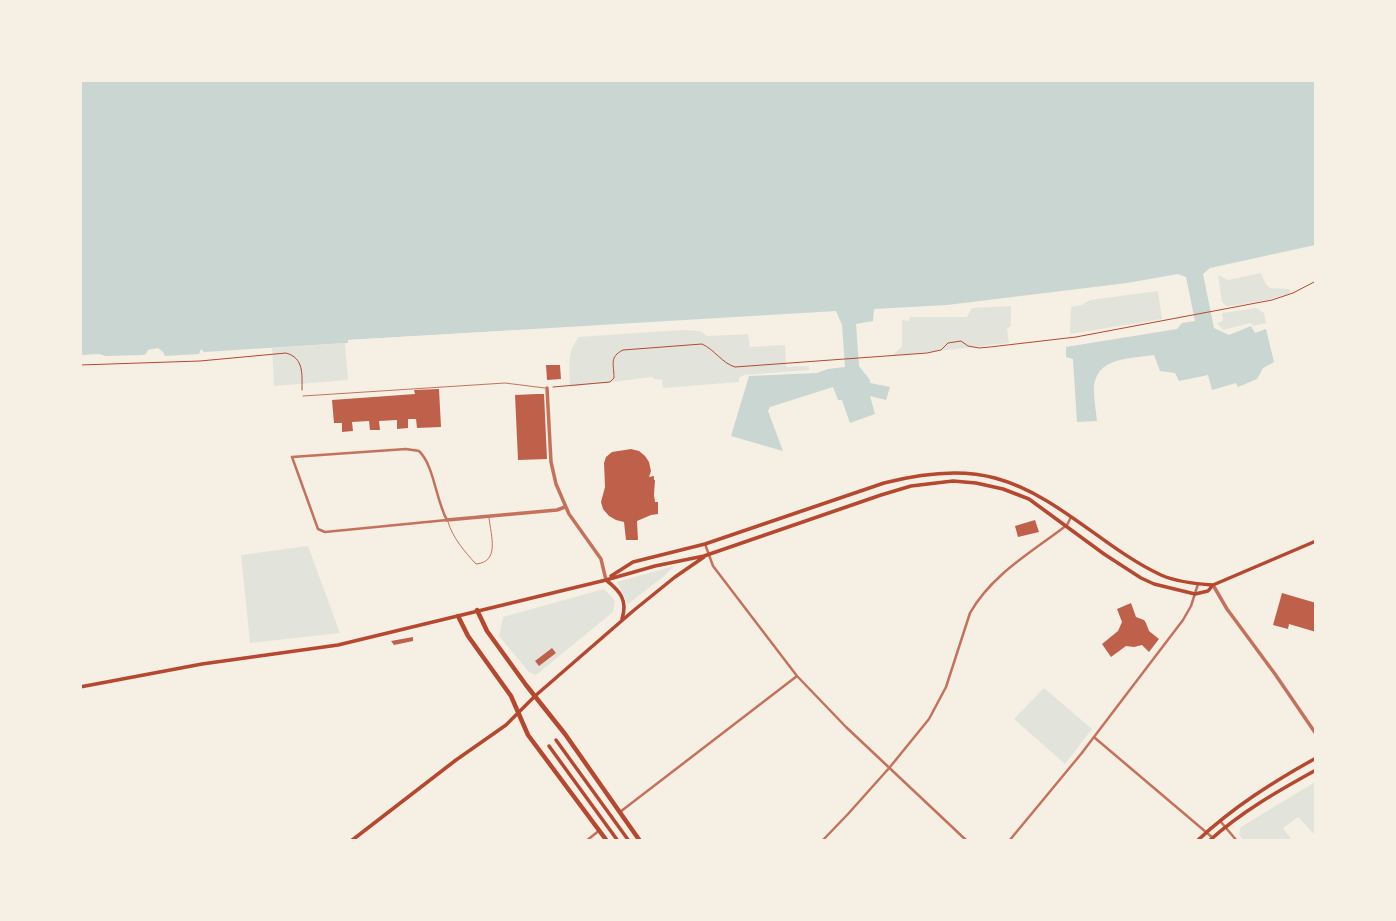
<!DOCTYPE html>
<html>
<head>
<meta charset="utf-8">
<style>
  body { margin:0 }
  #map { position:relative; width:1396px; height:921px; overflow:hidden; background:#f6efe4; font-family:"PT Sans Narrow",sans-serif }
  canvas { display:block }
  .frame { position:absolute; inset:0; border:82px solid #f6efe4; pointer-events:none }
</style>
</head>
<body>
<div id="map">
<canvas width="1396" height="921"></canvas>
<div class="frame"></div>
</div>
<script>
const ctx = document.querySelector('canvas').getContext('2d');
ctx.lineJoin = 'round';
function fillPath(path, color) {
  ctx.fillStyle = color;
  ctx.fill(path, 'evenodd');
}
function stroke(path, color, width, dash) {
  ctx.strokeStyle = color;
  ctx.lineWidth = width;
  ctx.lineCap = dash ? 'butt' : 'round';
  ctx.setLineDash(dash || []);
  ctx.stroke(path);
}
const green = new Path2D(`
  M1261,273L1265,283L1270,288L1289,289L1291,293C1270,300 1249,304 1226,306L1222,302L1218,275L1228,280Z
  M1158,291L1162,319L1070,334L1071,307L1082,305L1090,300Z
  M1011,306V326L1007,329L1009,343L892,356L902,346V320L909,321L910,317H967L972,308Z
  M1256,308L1264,313L1266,323L1253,326L1251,323L1223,330L1217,323L1223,321L1222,313Z
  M682,330L700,331L707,336L748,334L750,347L785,345L786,367L809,366V370L744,375L739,378V382L663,388L662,380L654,379L653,377L570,387C570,369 566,352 579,337Z
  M345,343L348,380L274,386L272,348Z
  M308,546L340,633L250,643L241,555Z
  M674,566L663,577L628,604L617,582Z
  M604,589L615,600L613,612L536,675L529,672L499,636L503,617Z
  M1044,688L1092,729L1065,764L1014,719Z
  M1315,782V835L1298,817L1283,828L1292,840L1242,839L1239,834L1241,827Z`);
const water = new Path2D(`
  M81,81H1315V245L1210,268L1203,274L1214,328L1229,335L1251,326L1255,333L1266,329L1274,362L1263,368L1257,379L1238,387L1236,383L1212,390L1208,375L1179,381L1175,373L1160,371L1154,355C1128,359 1093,357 1094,392C1094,401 1096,411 1097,421L1077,422L1073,359L1066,357V347L1177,329L1182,323L1195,321L1186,277L1178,274L1127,283L947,305L874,309L873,321L856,324L859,366L870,380V383L890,387L886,400L870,396L875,414L850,423L842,400H838L833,387L770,407L768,411L783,451L731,436L749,376L817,373L828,369L845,367L842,325L836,311L348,340V343H345L204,352L201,349L199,354L165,356L163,352L158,348L148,350L146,354L143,355L106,356L99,354L81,355Z`);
const pier = new Path2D(`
  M520,330L521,333L352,343L348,346V340Z`);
const building = new Path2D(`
  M546,365H560L561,379L547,380Z
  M439,389L441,427L417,428L416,419H408V428L397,429V420L379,421L380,430H370L369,421L352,422L353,431L342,432V423H334L332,400L415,394L414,390Z
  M537,394H544L547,459L518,460L515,395Z
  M631,449L639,451L645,456L649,462L651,471L649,477L654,476V480H655L654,495L655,502H658V514L651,515L637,521L638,540H626L624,522L616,520L609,516L603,509L601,502L605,487L604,463L606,457L612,452Z
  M1035,520L1039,532L1018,537L1015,526Z
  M1282,593L1316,603V632L1289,624L1288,629L1273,625Z
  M1131,603L1136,617L1144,620L1146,623L1149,631L1159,639L1149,652L1142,645L1134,647L1126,646L1111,657L1102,644L1118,631L1122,622L1117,609Z
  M413,637V641L394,645L391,641Z
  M552,648L556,653L539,666L535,661Z`);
const path = new Path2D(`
  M80,365L200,361L286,353C304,358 302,374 302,390
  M553,387L610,382L614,378C614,364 609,357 623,350L702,344C715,350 722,363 735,367L927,353L941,350L948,343L961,341L968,346L979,348L990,347L1076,337L1272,300L1293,293L1316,281`);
const service = new Path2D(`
  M303,396L505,383L545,388
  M448,522C453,538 464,551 476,564C500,562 491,536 489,518`);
const minor = new Path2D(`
  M406,449L419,451C434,465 436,501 447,520L325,532L318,529L292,457Z
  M705,544L713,566L797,676L846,727L967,841
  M1095,738L1213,838
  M620,812L797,676
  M1221,822L1237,841
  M586,841L600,830
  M822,841L848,814L890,767L929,719L946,687L970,613C992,574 1032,552 1067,525L1071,517
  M1009,841L1081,754L1183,620L1191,606L1198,584`);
const tertiary = new Path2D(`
  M547,388L551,462L556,484L569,514L601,559L606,580
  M447,520L557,510L565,507
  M1213,585L1227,609L1275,674L1316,734`);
const secondary = new Path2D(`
  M611,576L633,562L705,544L884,483C919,474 959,468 995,478C1058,495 1103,548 1161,575C1177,582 1196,584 1213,585
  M606,580C620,591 628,600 622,619
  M80,687L202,664L338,645L606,580L655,566L704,556L881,495L911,486L953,481L976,483L1003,489L1029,499L1104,554L1141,578L1154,584L1195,594L1208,591L1213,585L1316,541
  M556,740L629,841
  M549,746L618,841
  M351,841L456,760L506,725L535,696L633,611L675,577L704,557
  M1197,841C1233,807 1273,782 1316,758
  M1209,841C1241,812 1278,791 1316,770`);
const primary = new Path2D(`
  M477,610L487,631L526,685L565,734L640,841
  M458,616L468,636L511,696L528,735L607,841`);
fillPath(green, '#e2e4dc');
fillPath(water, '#c9d6d2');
fillPath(pier, '#f6efe4');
fillPath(building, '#bf614a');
stroke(path, '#b5482f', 1);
stroke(service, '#c5725c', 1);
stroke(minor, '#c5725c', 2.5);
stroke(tertiary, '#c5725c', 3.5);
stroke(secondary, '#b5482f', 3.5);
stroke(primary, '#b5482f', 4.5);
</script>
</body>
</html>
